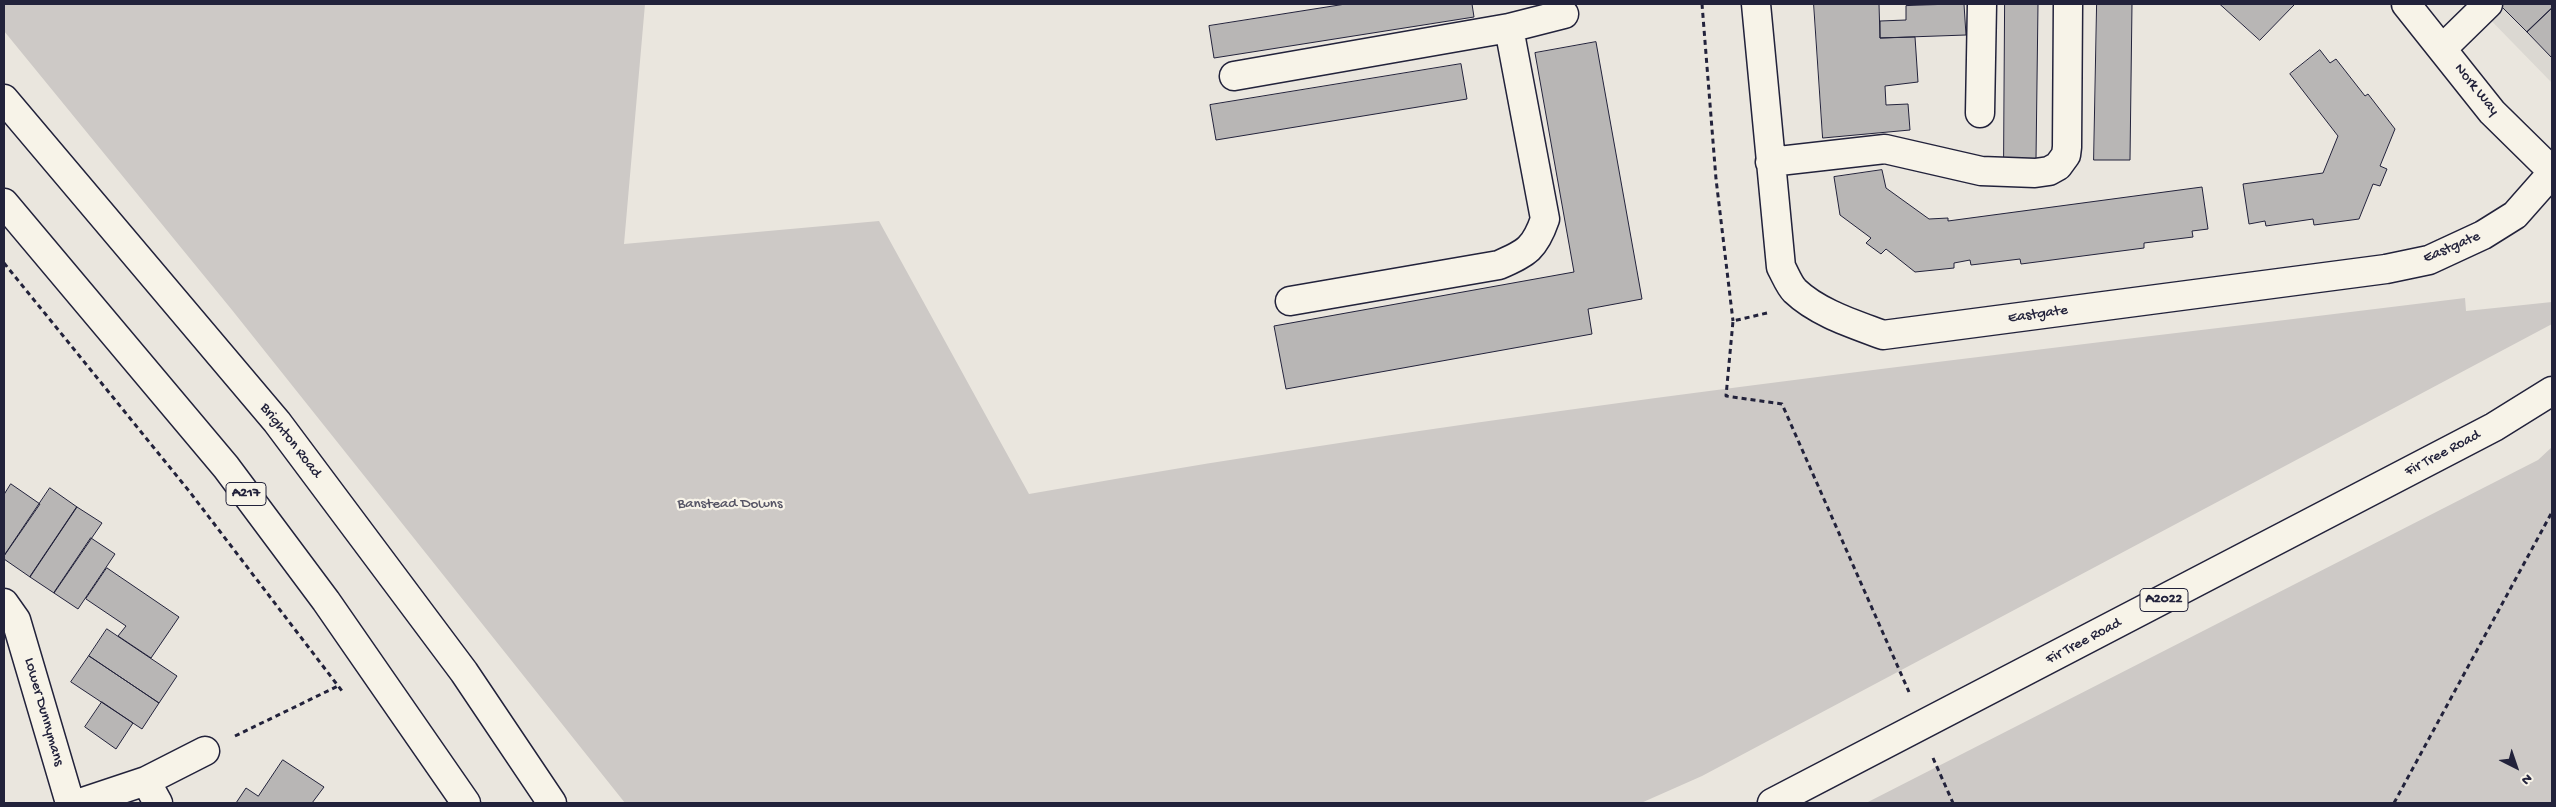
<!DOCTYPE html>
<html>
<head>
<meta charset="utf-8">
<style>
  body { margin:0 }
  #map { position:relative; width:2556px; height:807px; overflow:hidden; background:#eae6de; font-family:"Gochi Hand",sans-serif }
  canvas { display:block }
  .frame { position:absolute; inset:0; border:5px solid #22223b; pointer-events:none }
  .north { position:absolute; left:2491px; top:742px; width:50px; height:50px; -webkit-text-stroke:4px #f7f3e8; paint-order:stroke; rotate:139deg; font-size:14px; font-weight:700; line-height:20px; text-align:center; color:#22223b }
  .north::after { content:''; display:block; margin:auto; width:18px; height:22px; background:#22223b; clip-path:polygon(50% 0,100% 100%,50% 72%,0 100%) }
</style>
</head>
<body>
<div id="map">
<canvas width="2556" height="807"></canvas>
<div class="frame"></div>
<div class="north">N</div>
</div>
<script>
const ctx = document.querySelector('canvas').getContext('2d');
ctx.lineJoin = 'round';
function fillPath(path, color) {
  ctx.fillStyle = color;
  ctx.fill(path, 'evenodd');
}
function stroke(path, color, width, dash) {
  ctx.strokeStyle = color;
  ctx.lineWidth = width;
  ctx.lineCap = dash ? 'butt' : 'round';
  ctx.setLineDash(dash || []);
  ctx.stroke(path);
}
function drawText(font, color, halo, rows, align = 'center') {
  ctx.font = font + ' "Gochi Hand",sans-serif';
  ctx.lineWidth = 4.5;
  ctx.setLineDash([]);
  ctx.textBaseline = 'middle';
  ctx.strokeStyle = halo;
  ctx.fillStyle = color;
  for (const [text, x, y, turn = 0] of rows) {
    ctx.save();
    ctx.translate(x, y);
    ctx.rotate((+turn || 0) * Math.PI / 180);
    ctx.textAlign = isNaN(turn) ? turn : align;
    if (halo) ctx.strokeText(text, 0, 0);
    ctx.fillText(text, 0, 0);
    ctx.restore();
  }
}
const built = new Path2D(`
  M2475,4H2552V83Z`);
const green = new Path2D(`
  M4,4H645L624,244L879,221L1029,494C1505,409 1985,357 2465,298L2466,311L2552,302V324L1702,776L1641,803H625L232,310L4,31Z
  M2552,447V803H1866L2538,460Z`);
const building = new Path2D(`
  M1346,4H1472L1474,17L1214,58L1209,26Z
  M1814,4H1879L1880,38L1915,37L1918,82L1885,86L1886,105L1908,104L1910,130L1823,138Z
  M1964,4L1966,35L1880,38V21L1906,20V6Z
  M2005,4H2038L2036,159H2004Z
  M2097,4H2132L2130,160H2094Z
  M2220,4H2292L2294,5L2260,40Z
  M2501,4H2552V8L2527,32L2500,5Z
  M2552,8V58L2527,32Z
  M1596,42L1642,299L1588,309L1592,334L1286,389L1274,326L1574,272L1535,53Z
  M2320,50L2330,63L2336,59L2365,96L2368,94L2395,129L2380,166L2387,169L2380,186L2373,184L2359,219L2314,225L2313,219L2266,226L2265,221L2249,224L2243,184L2323,173L2338,136L2290,74Z
  M1461,64L1467,99L1216,140L1210,105Z
  M1882,170L1886,188L1929,219L1948,218V221L2202,187L2208,229L2192,231L2193,237L2144,243V248L2021,264L2020,259L1971,265L1970,260L1954,263V268L1915,272L1886,249L1881,254L1866,243L1871,238L1840,215L1834,177Z
  M11,484L40,504L4,556V495Z
  M50,488L77,507L30,577L4,559V556Z
  M77,507L102,523L54,593L30,577Z
  M91,538L115,554L78,609L54,593Z
  M107,568L179,617L151,658L118,636L126,626L86,599Z
  M107,629L177,676L159,703L89,656Z
  M89,656L159,703L142,729L71,682Z
  M102,702L133,723L116,749L85,727Z
  M283,760L324,787L312,803H236L246,788L258,796Z`);
const path = new Path2D(`
  M1702,4L1716,179L1733,321
  M4,263L189,491L342,691
  M1767,313L1733,321L1726,396L1782,404L1909,692
  M235,736L338,686
  M1933,758L1953,803
  M2394,803L2552,512`);
const minor = new Path2D(`
  M1756,4L1781,267C1785,274 1789,285 1795,291C1818,313 1854,324 1883,335L2386,269L2429,260L2483,235L2515,215L2552,173
  M2406,4L2492,112L2552,171
  M2443,48L2488,4
  M1234,76L1509,28L1564,14
  M1980,113L1982,4
  M1770,162L1885,149L1981,171L2035,173L2049,171L2058,166L2066,155L2067,147L2068,4
  M1290,301L1499,265C1527,253 1535,248 1545,219L1509,28
  M4,603L16,620L70,803
  M146,781L205,751
  M80,803L146,781L158,803`);
const major = new Path2D(`
  M1772,803L2494,427L2552,391`);
const highway = new Path2D(`
  M4,99L277,422L464,672L552,803
  M4,203L226,467L326,601L466,803`);
const shields = [
  [246,494,40],
  [2164,600,48]
];
const shieldNames = [
  ["A217",246,494],
  ["A2022",2164,600]
];
const streetNames = [
  ["Nork Way",2476,90,51],
  ["Eastgate",2452,248,-23],
  ["Eastgate",2038,315,-8],
  ["Brighton Road",290,441,52],
  ["Fir Tree Road",2443,454,-28],
  ["Fir Tree Road",2084,642,-28],
  ["Lower Dunnymans",43,712,74]
];
const parkNames = [
  ["Banstead Downs",730,505]
];
fillPath(built, '#dbd8d2');
fillPath(green, '#cdc9c6');
fillPath(building, '#b8b6b5');
stroke(building, '#22223b', 1);
stroke(minor, '#22223b', 31);
stroke(major, '#22223b', 31);
stroke(highway, '#22223b', 31);
stroke(path, '#22223b', 3, [5, 4]);
stroke(minor, '#f7f3e8', 28);
stroke(major, '#f7f3e8', 28);
stroke(highway, '#f7f3e8', 28);
for (const [x, y, w] of shields) {
  const box = new Path2D();
  box.roundRect(x - w / 2, y - 11.5, w, 23, 4);
  ctx.fillStyle = '#f7f3e8';
  ctx.fill(box);
  stroke(box, '#22223b', 1);
}
drawText('bold 14px', '#22223b', null, shieldNames);
drawText('15px', '#22223b', '#f7f3e8', streetNames);
drawText('15px', '#555465', '#f7f3e8', parkNames);
</script>
</body>
</html>
